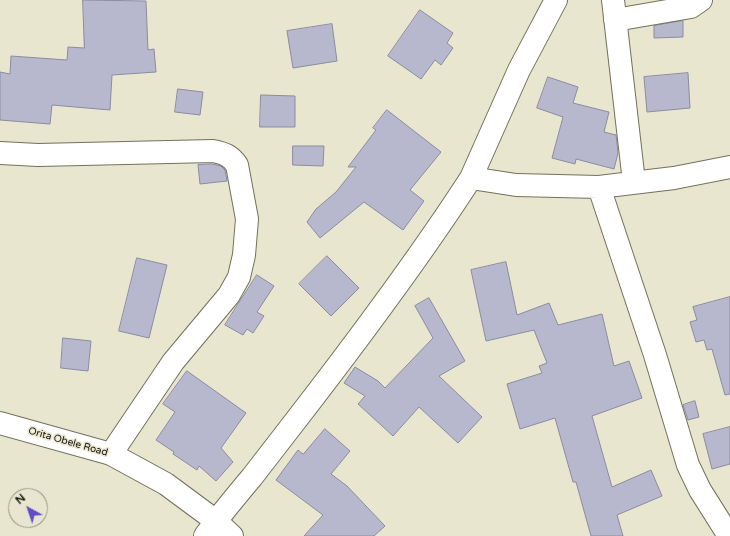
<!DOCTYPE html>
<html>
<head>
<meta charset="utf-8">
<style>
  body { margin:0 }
  #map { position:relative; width:730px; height:536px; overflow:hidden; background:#e8e6ce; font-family:"Varela Round",sans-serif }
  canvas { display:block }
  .north { position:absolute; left:8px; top:488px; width:40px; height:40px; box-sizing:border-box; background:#e8e6ce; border:1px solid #949280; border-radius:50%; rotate:320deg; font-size:11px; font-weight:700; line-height:16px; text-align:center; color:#16150c }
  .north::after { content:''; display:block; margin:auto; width:14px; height:18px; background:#5f4dc6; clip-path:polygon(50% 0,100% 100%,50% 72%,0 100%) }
</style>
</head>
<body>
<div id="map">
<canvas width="730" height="536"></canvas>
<div class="north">N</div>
</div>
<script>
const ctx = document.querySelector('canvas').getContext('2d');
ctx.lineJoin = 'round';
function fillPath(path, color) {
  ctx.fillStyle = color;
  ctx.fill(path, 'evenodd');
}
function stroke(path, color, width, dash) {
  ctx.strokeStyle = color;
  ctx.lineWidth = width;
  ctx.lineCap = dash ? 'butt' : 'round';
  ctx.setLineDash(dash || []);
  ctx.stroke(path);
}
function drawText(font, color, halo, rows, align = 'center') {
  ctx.font = font + ' "Varela Round",sans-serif';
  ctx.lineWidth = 3;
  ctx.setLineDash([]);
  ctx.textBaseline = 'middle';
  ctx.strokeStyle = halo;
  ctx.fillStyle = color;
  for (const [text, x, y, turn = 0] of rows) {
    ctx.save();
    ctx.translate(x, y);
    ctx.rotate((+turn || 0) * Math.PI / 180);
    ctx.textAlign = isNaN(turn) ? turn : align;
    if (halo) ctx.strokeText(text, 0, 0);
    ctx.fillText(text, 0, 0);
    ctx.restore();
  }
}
const building = new Path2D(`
  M83,0L146,1L148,50L154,49L156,72L112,75L110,110L52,105L50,124L0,120V72L10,74L11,56L67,60L68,47L84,48Z
  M420,10L453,33L447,43L453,48L441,65L435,60L421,79L388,56Z
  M683,21V37L654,38V26Z
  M332,24L337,61L293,68L287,31Z
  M688,73L690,108L647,112L644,77Z
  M548,77L578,87L573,103L609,112L604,132L616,135L618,153L614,169L576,159L575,164L552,158L563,117L537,108Z
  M178,89L203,92L200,115L175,112Z
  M261,95L295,96V127H260Z
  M387,110L441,152L410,190L424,201L403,230L364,202L320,238L307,222L316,209L336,192L356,167H348L376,130L373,128Z
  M293,146H324L323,166L293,165Z
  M212,164L221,166L225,170L227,181L200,184L198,165Z
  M327,256L359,288L331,316L299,284Z
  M137,258L167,265L149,338L119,331Z
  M506,262L517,315L549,303L558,325L602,314L614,366L629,361L642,398L592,416L612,487L651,470L662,496L617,515L623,536H591L576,482H573L555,418L520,429L507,384L542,373L539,366L547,363L534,330L486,341L471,270Z
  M257,275L274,286L257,312L264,316L253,333L247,329L243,335L225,325Z
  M730,297V394L725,395L712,349L707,350L704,340L696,342L690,322L697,320L693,307Z
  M429,298L465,361L439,376L482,417L458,443L419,407L393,436L358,404L365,396L344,383L355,367L378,381L385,388L433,338L415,306Z
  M63,338L91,341L88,371L61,368Z
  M187,371L246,413L221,448L233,462L216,481L199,466L197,470L173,454L174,452L156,440L175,412L163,404Z
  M695,401L699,417L688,420L683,405Z
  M730,427V464L712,469L703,434Z
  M325,429L350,451L331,474L347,486L385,526L374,536H304L323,515L276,480L298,450L303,454Z`);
const minor = new Path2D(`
  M613,0L634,182
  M615,20L691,7L701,0
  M0,153L38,155L213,151C224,153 231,156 237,165L247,219L244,255L239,277L229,295L173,362L111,454
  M471,178L519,70L556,0
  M599,187L655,355L688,465L700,490L729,536
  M205,536C220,515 236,496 252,477C266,459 280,441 293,424C355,344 416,263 471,178L516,185L599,187L674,178L730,167`);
const secondary = new Path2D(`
  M0,423L111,454L166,484L216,521L232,536`);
const streetNames = [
  ["Orita Obele Road",68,442,16]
];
fillPath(building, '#b7b8ce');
stroke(building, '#8b8ba1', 1);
stroke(minor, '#73715b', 24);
stroke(secondary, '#73715b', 24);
stroke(minor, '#fff', 22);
stroke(secondary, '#fff', 22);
drawText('10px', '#16150c', '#e8e6ce', streetNames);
</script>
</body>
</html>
